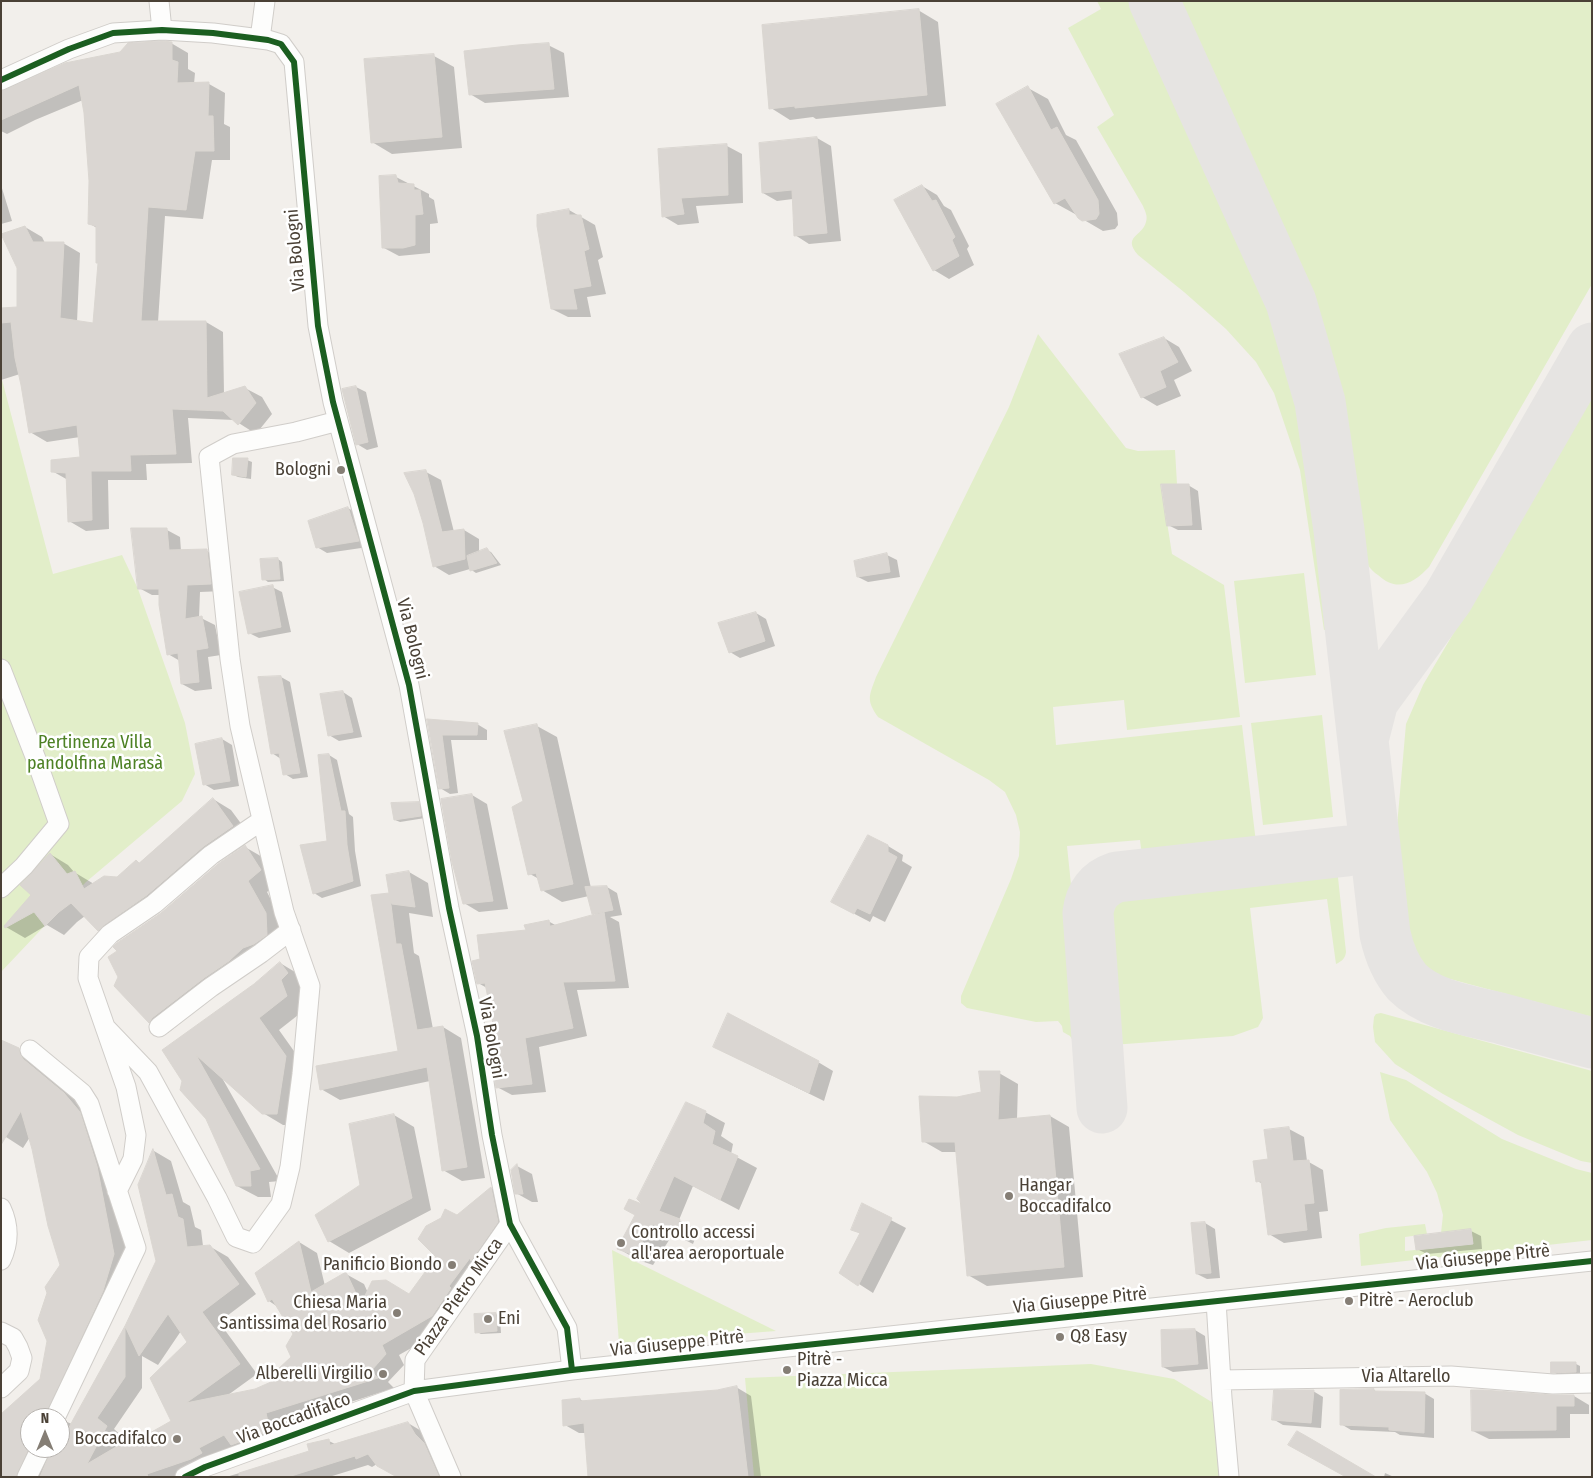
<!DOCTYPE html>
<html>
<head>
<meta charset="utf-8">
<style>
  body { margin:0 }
  #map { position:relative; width:1593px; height:1478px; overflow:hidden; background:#f2efeb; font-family:"Fira Sans Condensed",sans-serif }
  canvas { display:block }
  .frame { position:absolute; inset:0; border:2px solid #4a4136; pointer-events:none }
  .north { position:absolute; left:20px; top:1408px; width:50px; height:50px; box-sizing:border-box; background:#fff; border:1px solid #b7b3af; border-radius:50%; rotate:0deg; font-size:14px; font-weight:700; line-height:20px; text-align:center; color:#4a4136 }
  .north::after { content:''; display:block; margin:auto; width:18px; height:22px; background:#857e75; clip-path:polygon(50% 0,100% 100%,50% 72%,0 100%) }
</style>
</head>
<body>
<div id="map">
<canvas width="1593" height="1478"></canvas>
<div class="frame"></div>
<div class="north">N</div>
</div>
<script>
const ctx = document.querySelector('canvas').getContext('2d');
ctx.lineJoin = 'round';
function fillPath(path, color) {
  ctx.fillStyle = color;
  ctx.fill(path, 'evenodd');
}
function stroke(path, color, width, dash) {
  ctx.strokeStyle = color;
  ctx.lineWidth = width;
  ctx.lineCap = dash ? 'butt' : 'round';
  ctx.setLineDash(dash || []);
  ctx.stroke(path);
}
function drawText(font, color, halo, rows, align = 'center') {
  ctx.font = font + ' "Fira Sans Condensed",sans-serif';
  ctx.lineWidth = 5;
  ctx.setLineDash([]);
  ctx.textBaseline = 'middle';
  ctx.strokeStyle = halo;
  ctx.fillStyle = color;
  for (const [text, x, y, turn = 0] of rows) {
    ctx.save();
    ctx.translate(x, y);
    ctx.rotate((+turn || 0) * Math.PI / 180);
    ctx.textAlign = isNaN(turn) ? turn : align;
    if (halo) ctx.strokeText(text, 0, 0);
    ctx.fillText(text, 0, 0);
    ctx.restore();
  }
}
const green = new Path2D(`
  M1097,1H1137L1296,345L1309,395L1322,482L1335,628L1324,630L1300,470L1274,393L1256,362L1226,329L1184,292L1138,255C1122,236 1142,237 1146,222C1148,216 1145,211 1143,206L1097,127L1114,115L1068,28L1101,9Z
  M1179,1H1592V284L1429,567C1414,583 1397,593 1378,575C1373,572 1368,566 1365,561C1360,549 1359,517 1357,501C1350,451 1343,401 1328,353C1317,316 1300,280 1285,244C1251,162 1214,82 1179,1Z
  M1038,334L1126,448L1138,451L1175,450L1177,484H1161L1172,554L1224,585L1240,717L1127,730L1124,700L1053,707L1056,745L1242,725L1257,851L1143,864L1140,840L1067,846L1086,1030L1084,1042H1074L1070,1036L1063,1032L1062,1026L1058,1021L1036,1022L967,1008L961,1003V996L1011,879L1019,856L1020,832L1016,815L1005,792L989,780L878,717C866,700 869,696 876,677L1009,407Z
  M1,376L53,574L122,555L138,589L185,723L195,774L182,801L86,882L1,972Z
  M1592,398V1017L1435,975L1419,960L1404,931L1397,894L1394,860L1406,724L1423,685Z
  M1304,573L1316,675L1245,683L1234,581Z
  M1322,715L1333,817L1263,825L1251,723Z
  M1336,859L1346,952C1345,959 1342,961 1336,964L1327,899L1250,908L1263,1018L1258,1027L1233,1036L1112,1045C1103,1042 1101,1038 1099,1029L1091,921C1099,889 1111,887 1142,881Z
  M1381,1013L1592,1071V1163L1581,1161L1518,1135L1443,1094L1395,1064L1375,1042L1373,1027L1374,1017L1376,1014Z
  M1380,1072L1406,1080L1502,1139L1576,1169L1592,1173V1240L1361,1266L1359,1234L1386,1228L1425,1224L1427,1234L1405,1237V1251L1473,1244L1471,1229L1441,1233L1443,1215L1437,1193L1427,1172L1390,1120Z
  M612,1250L776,1331L619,1343Z
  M1091,1364L1174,1379L1215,1404L1220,1477H754L745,1378Z`);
const shadow = new Path2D(`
  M918,10L938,22L946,106L816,119L813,117L790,120L771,108Z
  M171,43L188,53V69L195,73L194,84H209L225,93L224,124L230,127V160H212L203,219L165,216L158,322H206L223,332L224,394L245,388L262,397L272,414L256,434L234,420L188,418L192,463L146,464L147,480H108L109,529L86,531L69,521L68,480L52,471L81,459L80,437L47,442L30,432L20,374L1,380V309L19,308L25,227L42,237L45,243H63L80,253L77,322L94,324L99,264L97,262V228L90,224V181L83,100L35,120L7,134L1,131V92Z
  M548,45L564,53L569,97L485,103L470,94Z
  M434,56L454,67L462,148L392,154L372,142L366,60Z
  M1028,88L1048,99L1066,135L1076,140L1117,213L1118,225L1115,229L1103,231L1079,217L1076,213L1075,214L1055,203Z
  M817,138L831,146L841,241L809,244L795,235L793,199L777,201L763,193L760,144Z
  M727,146L742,154L743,203L696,206L699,223L678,225L663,216Z
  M396,177L429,194V197L434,200L438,223L430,224V253L399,256L384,248Z
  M1,185L12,221L1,224Z
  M922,186L937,195L944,206L951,210L969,246L967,249L974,265L949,279L934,270Z
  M569,210L595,225L603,257L598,260L606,294L587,297L591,317H568L552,309L539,216Z
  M1164,338L1179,347L1192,371L1174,380L1181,396L1157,406L1142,397Z
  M356,387L366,392L378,447L367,450L357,444L343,390Z
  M247,460L252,462L251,479L238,477L234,475Z
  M426,472L441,480L454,532L464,530L479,539V553L486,550L491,552L501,565L476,573L470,569L449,575L434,566Z
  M1188,485L1198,491L1202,530H1178L1168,525Z
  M348,508L358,514L368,547L327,553L317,547Z
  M167,530L180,537L181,551H207L220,558L224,591L200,592L199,618H201L215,625L221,655L208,657L212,689L195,691L182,684L180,661L168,654L160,595H152L139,588Z
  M887,555L897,560L900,577L868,582L858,577Z
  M278,559L282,562L284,581L268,582L264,579Z
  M272,587L282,592L291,632L259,638L249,633Z
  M756,613L766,619L775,646L740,658L730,652Z
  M281,677L290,682L308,777L293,779L285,774L281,759L272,753Z
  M343,692L352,698L362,737L339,741L329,735Z
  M428,721L477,724L487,730V740H451L458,793L450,794L440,788Z
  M537,726L557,737L591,888L607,887L617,893L622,915L610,917L619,922L629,988L577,990L587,1036L539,1047L546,1092L512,1095L497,1087L500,1056L487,988L478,983L482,960L527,931L548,921L557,926L598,916L593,913L589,896L562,902L542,890L539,879L530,874L524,802Z
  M222,739L232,745L239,786L214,790L204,784Z
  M329,755L337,760L349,814L353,817L355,851L361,886L322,898L314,893L328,842Z
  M472,795L487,804L508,909L479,912L464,903Z
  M213,799L231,810L251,837L222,857L117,941L98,930L85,916L77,922L64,935L47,925L25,938L6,927L33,895L50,854L68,865L74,872L94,884L118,879L137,862L140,863Z
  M418,803L423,806L425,818L400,822L395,820Z
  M888,846L903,855L902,861L912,867L885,922L873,916L870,922L847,910Z
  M245,847L264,858L280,881L267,892L284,925L223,989L168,1033L149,1022L161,914Z
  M409,872L428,883L433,917L409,913L414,953L419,956L433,1029L443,1027L461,1038L485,1178L462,1181L443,1170L430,1081L340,1100L321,1089L399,1052L372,897L391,894Z
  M280,963L300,975L307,1008L279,1030L306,1068L297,1125H283L263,1113L221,1076L280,1181L269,1182L271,1197H258L237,1186L207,1119L164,1050L255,985Z
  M714,1047L818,1062L833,1071L824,1101Z
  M18,1050L37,1060L84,1107L132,1265L121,1301L60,1428L62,1429L67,1422L72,1424L125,1328L128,1329L158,1261L154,1151L171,1161L183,1202L190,1206L195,1227L201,1230L203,1246H209L228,1257L256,1294L219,1322L257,1374L228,1395L255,1390L282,1379L293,1357L294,1334L278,1307L269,1301L299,1242L317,1253L325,1286L346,1274L364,1284L368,1293L410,1296L438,1257L457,1217L491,1188L509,1198L516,1232L450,1326L399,1355L404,1365L388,1382L394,1388L283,1424L288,1442L186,1477H1L41,1379L61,1265L30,1137L23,1148L6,1137L1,1132ZM181,1331L189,1342L172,1421L144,1438L138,1435L120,1446L124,1438L114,1429L142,1388V1356L158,1365ZM30,1418H60V1448H30Z
  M999,1073L1018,1084L1017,1119L1050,1116L1069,1127L1083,1277L987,1286L968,1275L957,1152H942L923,1141L957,1098L982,1093Z
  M705,1112L725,1123L721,1136L733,1144L731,1154L757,1168L739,1210L693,1186L679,1220L698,1231L693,1244L673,1234L653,1265L638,1260L619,1249L648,1207Z
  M394,1115L414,1127L431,1210L349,1253L329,1241L361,1185Z
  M1289,1129L1304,1137L1307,1161L1323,1170L1328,1211L1319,1212L1322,1238L1284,1243L1269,1234L1263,1184L1257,1181Z
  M517,1166L532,1174L538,1202H532L516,1193L512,1170Z
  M862,1205L906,1228L873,1293L859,1284L861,1234L852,1229Z
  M1205,1223L1215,1229L1220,1278L1207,1279L1197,1274Z
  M1471,1231L1481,1236L1482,1249L1427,1254L1417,1249L1416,1237Z
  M496,1314L500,1317L501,1333L481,1334L477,1332Z
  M1195,1330L1205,1336L1208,1369L1173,1372L1163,1367Z
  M1576,1364L1580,1366V1374H1557L1553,1372Z
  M736,1387L751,1396L761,1477H590L586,1433H579L565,1425L580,1399L584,1402L717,1391Z
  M1374,1390L1377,1392L1424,1393L1434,1399V1438L1400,1435L1395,1432L1351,1430L1341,1424Z
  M1313,1391L1323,1397L1321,1428L1283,1425L1273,1419Z
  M1552,1396H1574L1589,1405V1414H1570V1438L1489,1439L1473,1431Z
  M408,1423L423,1432L449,1477H399L377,1464L372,1467L368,1465L329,1477H226L311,1452L329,1441L335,1444Z
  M1385,1473L1394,1477H1384Z`);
const taxiway = new Path2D(`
  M1154,1L1291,302L1320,402L1339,530L1385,934C1389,952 1395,968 1407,982C1431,1006 1472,1011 1503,1019C1532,1027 1562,1035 1592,1043
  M1364,736L1373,701L1448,598L1592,348
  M1102,1108L1088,913C1090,895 1099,883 1117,877L1347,851`);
const building = new Path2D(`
  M919,9L927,95L795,108V106L769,109L762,25Z
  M162,41L172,42V60L178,62L177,83L209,82L208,116H213L214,151H195L186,210L148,207L141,321H206L207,398L245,386L256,403L238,425L223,411L172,409L176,454L130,455L131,471H91L92,520L68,522L66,473L51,472V460L80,457L77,425L29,433L21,385L15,358L11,322L1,323V308L17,307V268L1,234L25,226L33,242H64L60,318L93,323L98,263H96V226L88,224L89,181L84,113L79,85L1,120V91L65,63L120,52L128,43Z
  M549,43L554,89L469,95L464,51L517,45Z
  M434,54L442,137L371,143L364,59Z
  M1028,86L1051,130L1057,127L1098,200L1099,214L1096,219L1082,221L1078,218L1065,198L1054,204L996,104Z
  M817,137L827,233L794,236L792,190L762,193L759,143Z
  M727,144L728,195L681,198L684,214L662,217L658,149Z
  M396,175L398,183L414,184V190H420L423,214L415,215V245L403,248H382L379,176Z
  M922,185L932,201L936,200L955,237L952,240L959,256L933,271L894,200Z
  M569,209V215H581L589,249L584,251L591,286L573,289L577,309H551L537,226V215Z
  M1164,337L1178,362L1160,371L1166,387L1141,398L1119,354Z
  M356,386L368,442L356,445L342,389Z
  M233,458H248L246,477L232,475Z
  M426,470L442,532L464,529L465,559L433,567L423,523L414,494L404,473Z
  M1161,484H1189L1192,525L1167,526Z
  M348,507L359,541L316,548L308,521Z
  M131,528H167L169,550L207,549L211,584L187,585L185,619L202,616L208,648L196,650L199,682L181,684L178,653L167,655L159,605V589H138Z
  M487,548L497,563L470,571L467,556Z
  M887,553L890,572L857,577L854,561Z
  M278,558L280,579L262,580L260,559Z
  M273,585L281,627L248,634L239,592Z
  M756,612L765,641L729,653L718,623Z
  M281,676L300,773L283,775L279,753L271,754L258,677Z
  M343,691L353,732L328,736L320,694Z
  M427,719L478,723L477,735H442L449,788L439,789Z
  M537,724L573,884L541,891L536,873L528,875L512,807L523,801L504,731Z
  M222,738L230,781L203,785L195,744Z
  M329,754L341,811H345L347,845L353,881L313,894L300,845L327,841L318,755Z
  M472,794L493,901L463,904L452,862L441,799Z
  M213,798L233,826L204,846L147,895L104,925L98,931L71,903L59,912L45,926L34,912L5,928L4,926L31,895L20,885L50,853L67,874L75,871L84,889L104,876L117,877L136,860L139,863Z
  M419,802L421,816L394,820L391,803Z
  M868,835L888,845V852L897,857L870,914L857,908L854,914L831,902Z
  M245,845L261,870L248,881L266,913L267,935L254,944L243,948L229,961L204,978L152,1018L149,1023L114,986L118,977L108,957L117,951L113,947L117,943L161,913L218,864Z
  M409,871L415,907L392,904L390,897L396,944H401L417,1030L443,1026L467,1167L442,1171L427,1067L320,1090L316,1066L398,1051L371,895L389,893L386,875Z
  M607,886L613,910L592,914L585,887Z
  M604,912L615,981L563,982L573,1028L525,1038L532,1084L496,1088L491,1055H499L485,983L477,984L472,961L480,959L477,935L526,930L524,925L549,920L550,926Z
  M280,962L288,973L281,980L287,996L259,1018L286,1056L277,1114H262L196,1055L260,1169L250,1171L251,1186H236L206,1119L180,1090L182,1081L162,1050L254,984Z
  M728,1013L819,1061L809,1093L713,1047Z
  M1,1040L19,1048L20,1054L23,1059L64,1093L80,1112L97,1166L114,1254L103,1291L44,1418H30V1445L16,1477H1V1414L40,1379L47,1341L38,1320L47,1293L45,1287L60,1265L48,1226L32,1149L21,1111L1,1145Z
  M979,1071H1000L998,1120L1050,1115L1064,1267L967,1276L955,1142H922L919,1096L957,1097L981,1092Z
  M686,1102L706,1111L703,1123L715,1131L712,1144L738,1156L720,1200L674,1176L659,1211L680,1219L674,1234L653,1224L634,1255L617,1249L635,1215L624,1209L629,1199L642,1204L637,1199Z
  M394,1114L412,1198L328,1242L315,1215L360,1185L349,1124Z
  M1289,1127L1293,1161L1309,1160L1314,1203L1304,1204L1307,1230L1268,1235L1261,1181L1256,1182L1253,1161L1268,1159L1264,1130Z
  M153,1149L166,1195L172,1194L178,1217L183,1219L187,1247L210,1245L239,1284L202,1312L240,1364L186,1403L255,1389L280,1378L277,1370L291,1357L286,1346L293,1334L272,1299L268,1302L255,1273L299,1241L311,1292L346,1272L361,1304L372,1281L386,1280L409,1294L436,1257L418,1239L426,1226L441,1218L445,1209L457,1215L491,1187L498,1222L471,1261L470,1258L449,1286L451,1288L432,1316L382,1345L386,1354L371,1371L378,1378L266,1413L270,1431L231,1445L224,1435L199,1448L202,1453L191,1459L147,1474L148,1477H40L52,1448H60V1445L74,1418L125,1326V1377L97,1418L107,1426L87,1464L138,1434L141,1438L171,1421L150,1378L187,1342L168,1314L139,1356L125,1326L156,1261L138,1185Z
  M517,1164L523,1194H515L511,1170Z
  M862,1203L892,1218L858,1286L839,1273L860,1233L851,1230Z
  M1205,1222L1211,1273L1196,1274L1191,1223Z
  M1471,1229L1473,1244L1416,1250L1414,1236Z
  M496,1313L497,1331L475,1333L474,1314Z
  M1195,1329L1198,1364L1162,1367L1161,1330Z
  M1551,1362H1576V1372L1551,1373Z
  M737,1386L748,1477H588L584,1423L563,1426L562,1400L580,1398V1401L717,1390Z
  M1374,1389V1391L1425,1392L1424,1433L1389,1430V1427L1340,1425V1390Z
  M1274,1390H1314L1311,1423L1272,1420Z
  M1471,1390H1483L1552,1395H1574V1406H1556V1430L1472,1431Z
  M408,1422L415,1434L424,1443L439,1477H397L377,1466L368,1454L356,1459L355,1456L288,1477H239V1473L309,1451L307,1444L329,1439L330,1445Z
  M1297,1431L1306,1436L1376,1477H1346L1288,1445Z`);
const minor = new Path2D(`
  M159,1L162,30
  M260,39L265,1
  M1,80L69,49L113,33L162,30L213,33L268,40L281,44L294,62L318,326L333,402L409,685L449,908L477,1036L492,1135L510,1224L567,1328L572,1370
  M1,669L36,759L59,824L24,866L1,888
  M105,1027L148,1072L217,1198L236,1237L253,1243L281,1204L290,1167L302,1074L310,986L284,912L240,726L230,659L209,457L233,444L296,432L338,421
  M159,1027L211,987L261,953L291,930
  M30,1050L82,1093L89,1104L136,1248L55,1418
  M117,1191L133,1159L136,1135L126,1087L88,978L89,957L110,934L154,904L211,855L261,821
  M1,1208C9,1225 9,1243 1,1260
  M1216,1301L1222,1398L1229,1477
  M1,1332L13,1338L18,1347L22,1358L19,1371L1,1388
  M1221,1380L1451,1376L1553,1384L1592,1383
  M27,1477L41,1448
  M185,1477L205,1467L414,1391L572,1370L1592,1261
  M451,1477L414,1391L415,1360L510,1224`);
const cycleway = new Path2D(`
  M1,80L69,49L113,33L162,30L213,33L268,40L281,44L294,62L318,326L333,402L409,685L449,908L477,1036L492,1135L510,1224L567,1328L572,1370
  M185,1477L205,1467L414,1391L572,1370L1592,1261`);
const markers = [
  [341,470,5,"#857e75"],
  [1009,1196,5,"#857e75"],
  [621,1243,5,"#857e75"],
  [452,1265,5,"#857e75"],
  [1349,1301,5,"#857e75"],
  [397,1313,5,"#857e75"],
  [488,1319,5,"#857e75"],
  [1060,1337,5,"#857e75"],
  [787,1370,5,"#857e75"],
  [383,1374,5,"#857e75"],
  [177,1439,5,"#857e75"]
];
const streetNames = [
  ["Via Bologni",296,250,-95],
  ["Via Bologni",412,639,76],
  ["Via Bologni",491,1038,80],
  ["Via Giuseppe Pitrè",1483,1258,-6],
  ["Piazza Pietro Micca",459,1297,-55],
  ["Via Giuseppe Pitrè",1080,1301,-6],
  ["Via Giuseppe Pitrè",677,1344,-6],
  ["Via Altarello",1406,1377],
  ["Via Boccadifalco",294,1419,-20]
];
const poiNames = [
  ["Bologni",331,470,"right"],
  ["Hangar",1019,1186],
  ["Boccadifalco",1019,1207],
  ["Controllo accessi",631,1233],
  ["all'area aeroportuale",631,1254],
  ["Panificio Biondo",442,1265,"right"],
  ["Pitrè - Aeroclub",1359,1301],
  ["Chiesa Maria",387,1303,"right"],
  ["Santissima del Rosario",387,1324,"right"],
  ["Eni",498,1319],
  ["Q8 Easy",1070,1337],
  ["Pitrè -",797,1360],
  ["Piazza Micca",797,1381],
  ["Alberelli Virgilio",373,1374,"right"],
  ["Boccadifalco",167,1439,"right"]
];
const parkNames = [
  ["Pertinenza Villa",95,743],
  ["pandolfina Marasà",95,764]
];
fillPath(green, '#e2eec9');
fillPath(shadow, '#0003');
stroke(taxiway, '#e6e4e2', 51);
fillPath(building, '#dad6d2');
stroke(building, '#dad6d1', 1);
stroke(minor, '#d0cdc9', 21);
stroke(minor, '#fdfdfc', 19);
stroke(cycleway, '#1b5e20', 6);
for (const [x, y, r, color] of markers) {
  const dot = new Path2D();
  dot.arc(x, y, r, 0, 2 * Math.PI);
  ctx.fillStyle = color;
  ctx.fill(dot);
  stroke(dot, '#fff', 2);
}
drawText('18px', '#4a4136', '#fff', streetNames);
drawText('18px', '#4a4136', '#fff', poiNames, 'left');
drawText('18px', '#4d8124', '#fff', parkNames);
</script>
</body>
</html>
